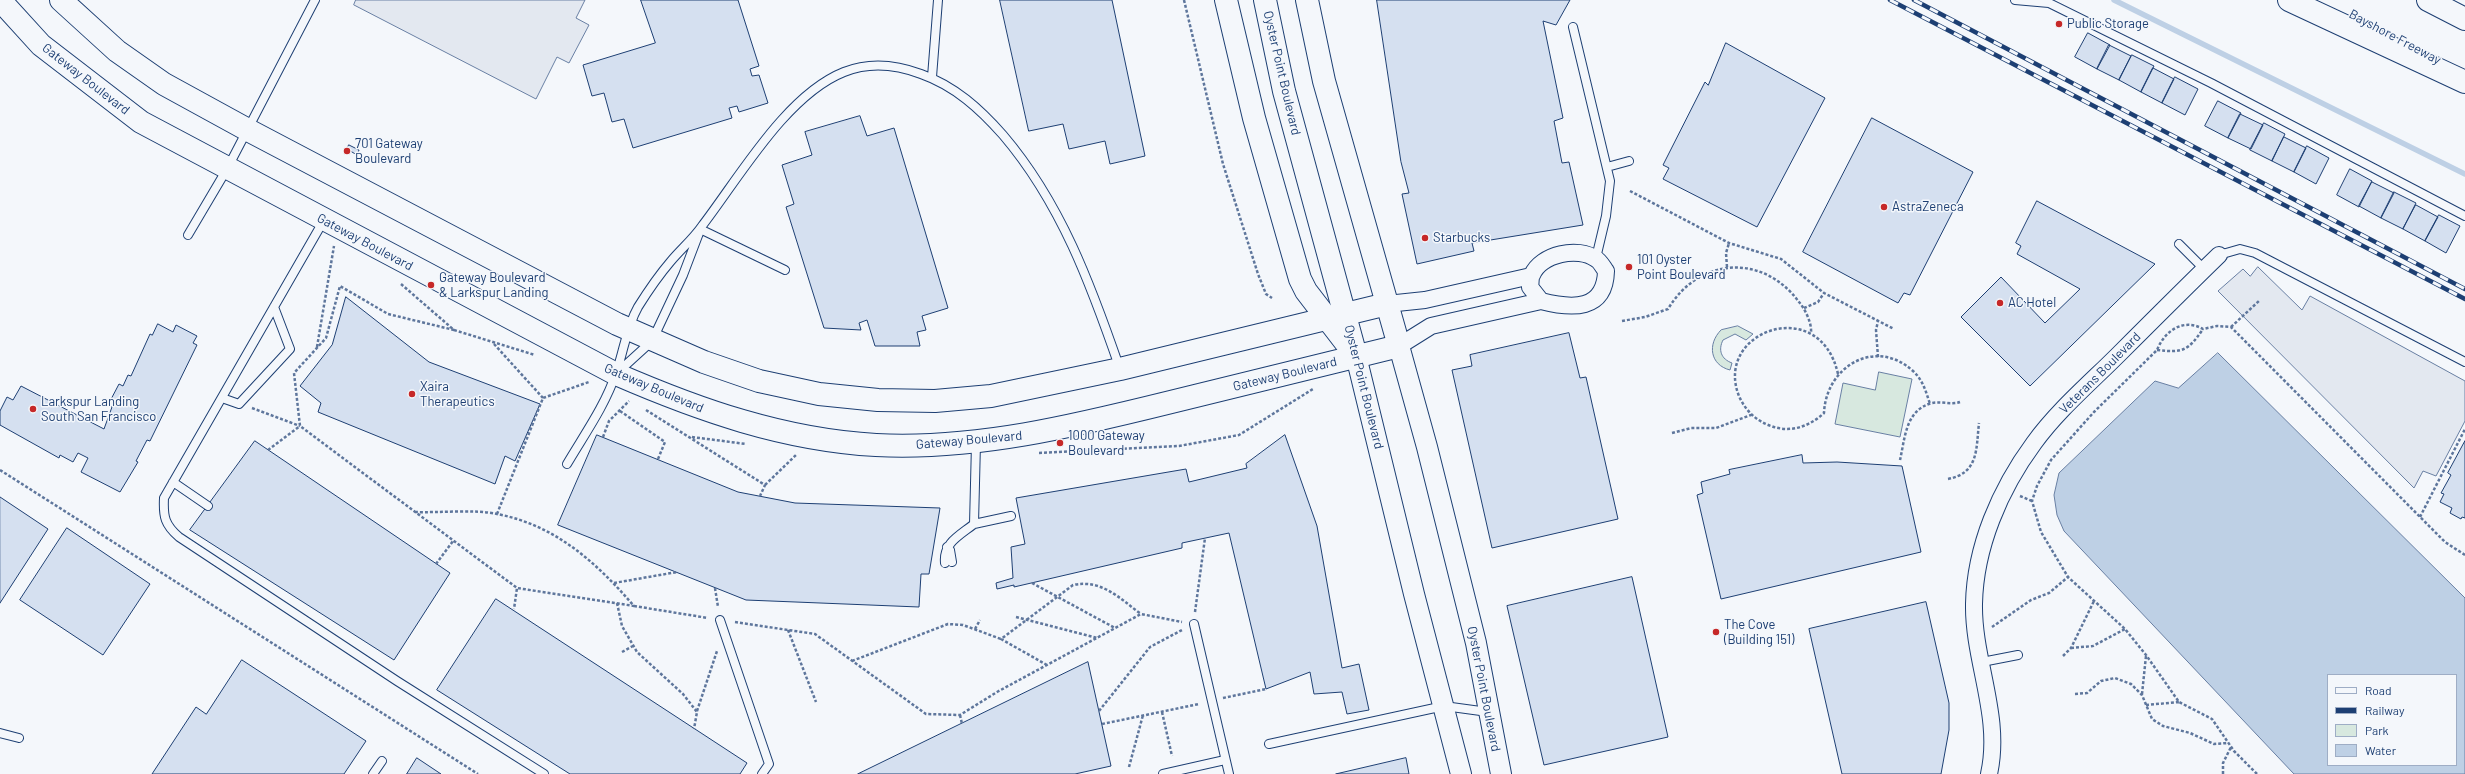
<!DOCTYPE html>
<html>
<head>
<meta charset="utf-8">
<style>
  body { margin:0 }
  #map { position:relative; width:2465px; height:774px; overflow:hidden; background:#f4f7fb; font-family:Barlow,sans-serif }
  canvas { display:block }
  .legend { position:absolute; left:2327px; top:674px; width:130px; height:92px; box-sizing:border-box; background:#f4f7fb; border:1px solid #9eadc5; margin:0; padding:5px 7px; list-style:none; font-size:12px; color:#1d3f73 }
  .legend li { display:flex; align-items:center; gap:8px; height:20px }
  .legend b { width:20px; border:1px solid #9eadc5 }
</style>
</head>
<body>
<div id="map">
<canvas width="2465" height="774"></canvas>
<ul class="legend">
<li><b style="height:5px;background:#f4f7fb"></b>Road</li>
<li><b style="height:5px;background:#1d3f73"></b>Railway</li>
<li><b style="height:11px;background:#d7e8df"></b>Park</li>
<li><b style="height:11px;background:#bed0e5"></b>Water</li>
</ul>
</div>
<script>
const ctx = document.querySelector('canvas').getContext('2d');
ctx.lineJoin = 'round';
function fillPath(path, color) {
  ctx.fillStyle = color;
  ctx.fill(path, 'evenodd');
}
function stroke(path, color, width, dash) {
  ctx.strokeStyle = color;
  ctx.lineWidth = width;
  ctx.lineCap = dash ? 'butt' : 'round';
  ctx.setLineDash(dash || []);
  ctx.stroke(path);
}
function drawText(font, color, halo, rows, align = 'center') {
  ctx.font = font + ' Barlow,sans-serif';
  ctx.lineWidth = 3;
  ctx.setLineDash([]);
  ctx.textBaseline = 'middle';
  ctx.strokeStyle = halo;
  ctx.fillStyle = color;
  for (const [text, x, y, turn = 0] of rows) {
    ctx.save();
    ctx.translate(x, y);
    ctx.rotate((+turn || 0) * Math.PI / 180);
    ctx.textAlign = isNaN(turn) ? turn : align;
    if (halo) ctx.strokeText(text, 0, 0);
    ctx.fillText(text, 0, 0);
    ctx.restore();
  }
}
const green = new Path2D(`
  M1738,326L1753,334L1746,340L1735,334L1723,340C1718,350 1721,359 1732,363L1730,370C1710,365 1707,344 1721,330Z
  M1879,372L1912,379L1900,437L1835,424L1843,383L1875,390Z`);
const parking = new Path2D(`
  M356,0H585L576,18L589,25L569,63L557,57L536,99L354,5Z
  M2258,267L2302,310L2310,296L2465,381V421L2436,476L2423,471L2414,488L2218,291L2243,269L2250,276Z`);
const water = new Path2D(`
  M2218,353L2465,598V774H2294L2064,531L2057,515L2054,495L2059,473L2155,381L2178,388ZM2328,675H2456V765H2328Z`);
const stream = new Path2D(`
  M2114,0L2465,174`);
const building = new Path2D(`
  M641,0H738L759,66L750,69L752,76L759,75L768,103L739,112L737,106L729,108L732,118L633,148L624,119L612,122L604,93L592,96L583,65L655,43Z
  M1000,0H1112L1145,156L1110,164L1105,141L1069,149L1063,124L1029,131Z
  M1377,0H1570L1556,25L1543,21L1563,118L1554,121L1562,163L1569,162L1583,225L1472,243L1474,251L1417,264L1402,194L1409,193L1401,162Z
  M2088,33L2110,45L2097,69L2075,57Z
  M1726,43L1825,98L1757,227L1663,179L1669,168L1663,165L1705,82L1708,85Z
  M2109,45L2131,56L2119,80L2097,69Z
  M2132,55L2154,66L2141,92L2119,80Z
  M2153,68L2174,79L2162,103L2141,92Z
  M2175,77L2198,89L2185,115L2162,103Z
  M2218,101L2241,113L2228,138L2205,126Z
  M2240,114L2263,125L2251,149L2228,138Z
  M860,116L867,136L894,128L948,308L922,316L926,330L917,332L920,346H875L867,320L859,323L861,330L824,328L786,207L794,204L782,165L812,155L805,132Z
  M1872,118L1973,172L1910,295L1904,293L1898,303L1803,252Z
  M2264,123L2285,134L2272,161L2250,150Z
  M2284,137L2306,148L2294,172L2272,161Z
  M349,145L359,150L357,155L347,149Z
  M2307,146L2329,158L2316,184L2294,172Z
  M2350,169L2372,181L2359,207L2337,195Z
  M2372,182L2394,193L2381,218L2359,206Z
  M2394,192L2416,203L2403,229L2381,218Z
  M2037,201L2155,264L2030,386L1961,317L2001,277L2045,323L2080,289L2017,254L2021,246L2016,243Z
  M2416,205L2438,217L2425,241L2403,229Z
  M2439,215L2460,226L2446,253L2425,241Z
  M346,297L429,362L540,404L515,461L505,456L495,484L318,412L321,403L300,386L332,345Z
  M158,324L173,332L176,325L197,336L193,343L197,345L150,441L147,440L136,461L138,462L120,492L81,472L88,458L78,453L73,462L60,455L59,458L0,425V411L7,397L13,400L21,386L104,429L112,407L108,405L119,384L123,386L128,375L131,376L150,334L152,335Z
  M1569,333L1580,378L1586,377L1618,519L1492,548L1452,370L1472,366L1470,355Z
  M597,435L738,492L795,503L940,508L929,574H921L919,607L746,600L558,525Z
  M1285,435L1317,526L1342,668L1359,664L1369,710L1347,714L1342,692L1314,694L1310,672L1266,689L1229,533L1182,543V548L1014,587V585L997,589L996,583L1013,578L1011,547L1025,544L1016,498L1186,469L1189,482L1247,468L1246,464Z
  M255,441L450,573L394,660L190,530Z
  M2465,441V518L2462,517L2461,519L2450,513L2452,508L2440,502L2444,494L2441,493L2451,475L2448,473Z
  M1802,455L1803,463L1837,462L1902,466L1921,552L1721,599L1697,495L1703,493L1701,482L1730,474L1729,470Z
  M0,497L48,529L0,603Z
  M67,528L150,584L103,655L20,600Z
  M1632,577L1668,737L1544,765L1507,606Z
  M496,599L747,763L740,774H570L437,690Z
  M1926,602L1949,703V730L1941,774H1842L1809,629Z
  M242,660L366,741L344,774H152L196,707L206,714Z
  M1088,662L1111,766L1075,774H858Z
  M417,758L441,774H407Z
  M1406,758L1409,774H1336Z`);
const path = new Path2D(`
  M1184,0L1223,164L1258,274L1266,294L1272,298
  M1630,191L1729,243L1781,259L1824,293L1894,329
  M1727,267L1726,253L1729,243
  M401,284L454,330L388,314L340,286L326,338L294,373L300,426L517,588L514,609
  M1804,308L1818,302L1824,293
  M1622,321L1645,317L1668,309C1699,257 1763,253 1799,302C1805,309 1812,323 1811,333
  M2231,327L2260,300
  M454,330L535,355
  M494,344L543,398
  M317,347L334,246
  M2157,350C2183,353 2188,351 2203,329
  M1878,357L1876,330L1878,321
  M1838,374C1820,293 1713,331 1739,396C1745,410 1756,421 1771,426C1790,433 1809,427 1824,413C1826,366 1876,337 1913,371C1923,380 1926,392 1930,404
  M252,408L300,426
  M646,410L765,485L760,496
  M620,411L665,442L658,459
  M1672,433L1691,428H1716L1751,415
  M603,437L609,421L629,401
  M692,437L746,444
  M268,450L300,426
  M1039,453L1179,446L1239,435L1313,389
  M1900,460C1905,439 1905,410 1932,403C1941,401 1951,405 1960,402
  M0,470L478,774
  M1948,479C1979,473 1976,449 1979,423
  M765,485L797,454
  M2020,496L2032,501
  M415,512C439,513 475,509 497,514C555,525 596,562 634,606L517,588
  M497,514L543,398L589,382
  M2420,517L2465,429
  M436,564L453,541
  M614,583L677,572
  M1032,583L1115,628
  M715,588L718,607
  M617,603L622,626L637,652L683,694L697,712L694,729
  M634,606L708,618
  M1195,612L1205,538
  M1016,617L1097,638
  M735,622L815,634L926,714L960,715L997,692L1141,614L1182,622
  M1992,627L2031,600L2049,593L2068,577
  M975,629L980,620
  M788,630L816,702
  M2071,648L2093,646L2125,629
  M622,652L633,646
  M2063,656L2071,648L2094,601
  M852,661L948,624L963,625L1001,639
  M1047,665L1001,639L1073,585C1102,579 1119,598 1141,614
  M2075,694L2087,693L2101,681L2115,678L2131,684L2142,695L2152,719L2163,726L2190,733L2214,744L2228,743
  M2142,694L2146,656
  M1223,698L1266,689
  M2146,705L2179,702
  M697,711L717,651
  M1099,711L1150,647L1182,630
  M1162,712L1172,756
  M960,715L962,724
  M1102,724L1199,704
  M1129,767L1143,715
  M2223,774V763L2231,747
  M2257,774L2234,751L2212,719L2179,702L2146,655L2125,629L2068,577L2041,532L2032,501L2037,486L2051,460L2094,412L2157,350C2165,330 2184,318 2203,329L2217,326L2231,327L2445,542L2465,555`);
const service = new Path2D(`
  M2015,0L2049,3L2211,83L2465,216
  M1573,27L1610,181L1606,216L1596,258
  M932,77L938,0
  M1607,167L1629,161
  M324,220L164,498C163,517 165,525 179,537L397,681L544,774
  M700,229L785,270
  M188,235L227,169L315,0
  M2179,244L2204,269
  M2219,255L2240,249L2255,253L2465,362
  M618,372L652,341L683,275L699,233
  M222,398L239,404L290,349L274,307
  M976,443L974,524L1011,516
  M567,464C584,435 605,406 616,373C624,351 626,328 638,307C648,291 659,275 671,261C681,249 693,239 702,226C739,178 786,95 844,72C869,62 897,65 921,74C955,86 980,109 1003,135C1061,203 1091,285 1120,369
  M173,482L208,506
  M947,547L950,550L952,562
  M945,563C943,543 959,536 974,524
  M720,620L769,764L762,774
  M1194,624L1229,774
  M1982,662L2018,655
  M0,733L19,738
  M1269,744L1444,706L1488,712
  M373,774L382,761
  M1163,774L1225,760`);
const minor = new Path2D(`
  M1387,304L1425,300L1531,276
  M1399,346L1431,326L1541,301C1572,309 1605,311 1606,271C1603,267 1600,261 1596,259C1578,246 1541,254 1532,275C1530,278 1531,283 1530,287L1541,301
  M1989,774C2002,716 1973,661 1974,604C1975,547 2000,489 2034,443C2058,410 2090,383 2119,354C2152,321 2185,288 2219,255`);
const tertiary = new Path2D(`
  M1399,346L1427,447L1476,643L1501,774
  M1356,356L1414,594L1461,774`);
const secondary = new Path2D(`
  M0,0L41,45L141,122L616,374C699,410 784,440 876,445C976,450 1074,426 1171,402C1247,383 1323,365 1399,346L1324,81L1307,0
  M61,0L117,51L164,84L248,130L617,324L704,362L759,381L819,394L878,400L935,401L991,396L1120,369L1387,304
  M1265,0L1284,91L1356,356`);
const motorway = new Path2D(`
  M1226,0L1254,118L1300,279L1306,291L1356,356
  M2289,0L2465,82
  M2428,0L2465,19`);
const rail = new Path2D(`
  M1890,0L2465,299
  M1914,0L2465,289`);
const markers = [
  [2059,24,4,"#c62828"],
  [347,151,4,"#c62828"],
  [1884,207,4,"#c62828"],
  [1425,238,4,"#c62828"],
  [1629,267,4,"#c62828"],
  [431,285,4,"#c62828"],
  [2000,303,4,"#c62828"],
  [412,394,4,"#c62828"],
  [33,409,4,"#c62828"],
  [1060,443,4,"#c62828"],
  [1716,632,4,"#c62828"]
];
const poiNames = [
  ["Public Storage",2067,24],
  ["701 Gateway",355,144],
  ["Boulevard",355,159],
  ["AstraZeneca",1892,207],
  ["Starbucks",1433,238],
  ["101 Oyster",1637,260],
  ["Point Boulevard",1637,275],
  ["Gateway Boulevard",439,278],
  ["& Larkspur Landing",439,293],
  ["AC Hotel",2008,303],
  ["Xaira",420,387],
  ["Therapeutics",420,402],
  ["Larkspur Landing",41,402],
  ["South San Francisco",41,417],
  ["1000 Gateway",1068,436],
  ["Boulevard",1068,451],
  ["The Cove",1724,625],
  ["(Building 151)",1724,640]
];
const streetNames = [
  ["Bayshore Freeway",2395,37,28],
  ["Oyster Point Boulevard",1282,73,77],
  ["Gateway Boulevard",86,79,38],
  ["Gateway Boulevard",365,242,28],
  ["Veterans Boulevard",2100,373,-45],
  ["Gateway Boulevard",1285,374,-14],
  ["Oyster Point Boulevard",1364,387,76],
  ["Gateway Boulevard",654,388,23],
  ["Gateway Boulevard",969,440,-5],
  ["Oyster Point Boulevard",1484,689,79]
];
fillPath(green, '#d7e8df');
stroke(green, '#687fa3', 1);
fillPath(parking, '#e3e8f0');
stroke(parking, '#687fa3', 1);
fillPath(water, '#bed0e5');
stroke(water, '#687fa3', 1);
stroke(stream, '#bed0e5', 5.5);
fillPath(building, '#d5e0f0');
stroke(building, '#1d3f73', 1);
stroke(service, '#1d3f73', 10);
stroke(minor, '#1d3f73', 18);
stroke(tertiary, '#1d3f73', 22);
stroke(secondary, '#1d3f73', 24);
stroke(motorway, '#1d3f73', 24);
stroke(path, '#5e769c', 2.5, [3, 2]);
stroke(service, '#f4f7fb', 8);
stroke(minor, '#f4f7fb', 16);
stroke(tertiary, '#f4f7fb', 20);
stroke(secondary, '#f4f7fb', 22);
stroke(motorway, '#f4f7fb', 22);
stroke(rail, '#1d3f73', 4.5);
stroke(rail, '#f4f7fb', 3, [9]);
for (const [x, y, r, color] of markers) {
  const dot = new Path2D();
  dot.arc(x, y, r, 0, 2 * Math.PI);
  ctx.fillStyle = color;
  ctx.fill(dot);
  stroke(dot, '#f4f7fb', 1.5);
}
drawText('13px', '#1d3f73', '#f4f7fb', poiNames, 'left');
drawText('13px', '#1d3f73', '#f4f7fb', streetNames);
</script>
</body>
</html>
